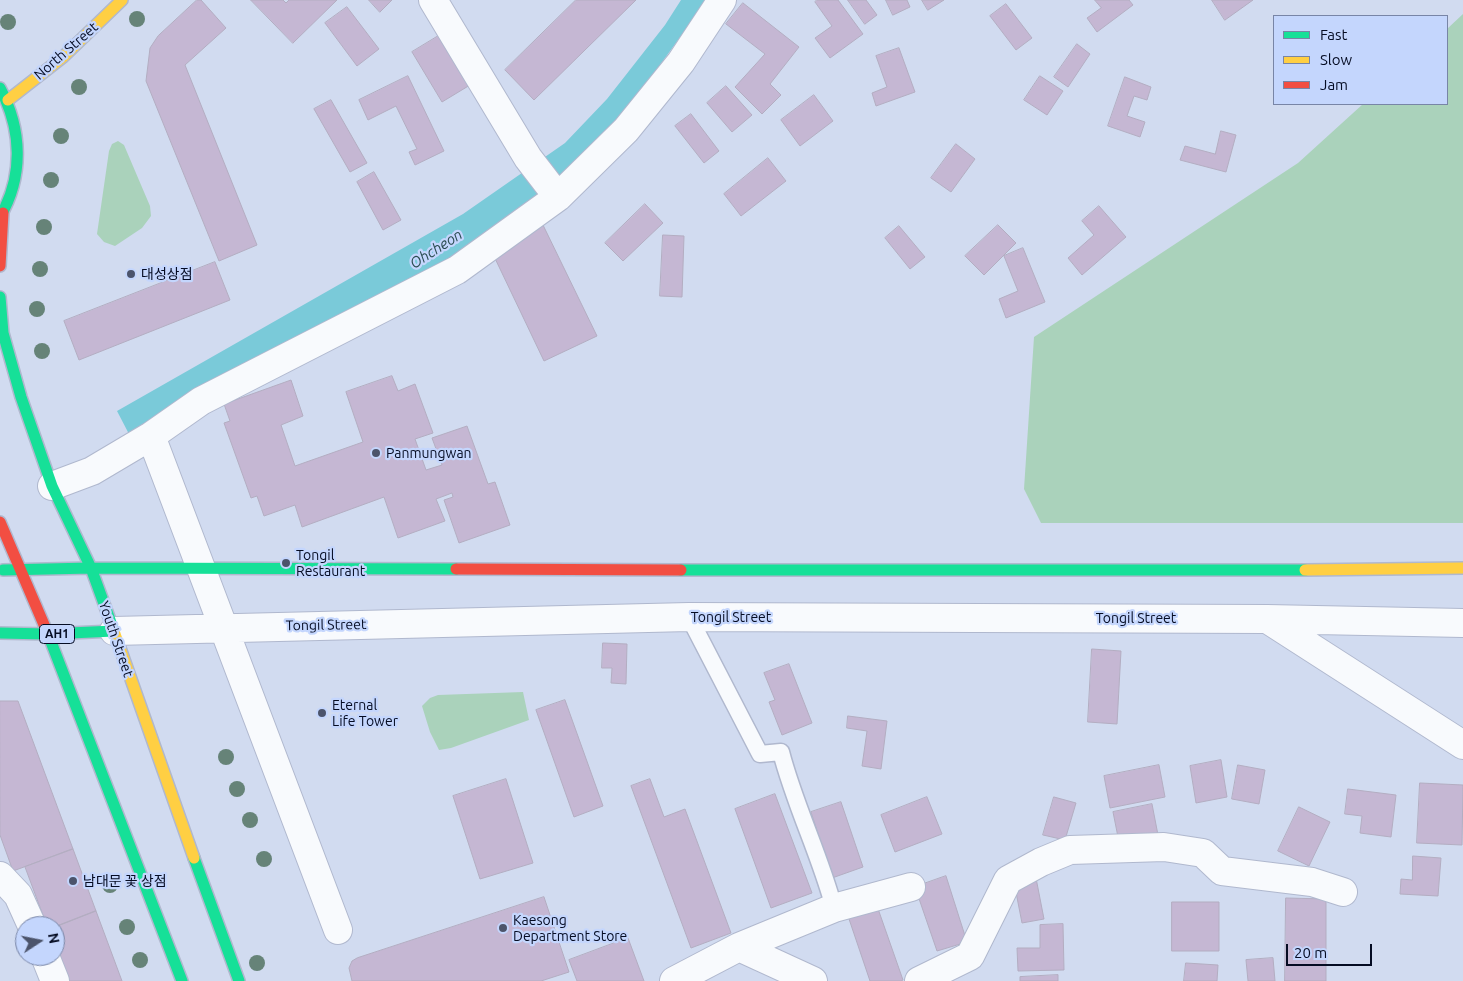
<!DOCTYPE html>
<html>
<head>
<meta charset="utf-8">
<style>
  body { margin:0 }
  #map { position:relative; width:1463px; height:981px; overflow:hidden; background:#d1dbf0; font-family:Ubuntu,sans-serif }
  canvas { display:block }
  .legend { position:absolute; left:1273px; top:15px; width:175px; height:90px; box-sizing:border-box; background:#c4d6fd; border:1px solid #7885a6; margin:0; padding:6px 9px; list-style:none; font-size:15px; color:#050c23 }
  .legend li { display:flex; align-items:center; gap:10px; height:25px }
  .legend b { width:25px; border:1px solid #7885a6 }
  .north { position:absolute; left:15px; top:916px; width:50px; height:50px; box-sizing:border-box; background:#c4d6fd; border:1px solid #7885a6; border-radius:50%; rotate:79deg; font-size:14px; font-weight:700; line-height:20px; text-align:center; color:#050c23 }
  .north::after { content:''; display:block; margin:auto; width:18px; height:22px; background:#4c546b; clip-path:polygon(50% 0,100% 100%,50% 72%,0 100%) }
  .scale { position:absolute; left:1286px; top:944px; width:86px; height:22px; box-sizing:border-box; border:2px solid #050c23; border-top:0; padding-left:6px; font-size:15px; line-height:18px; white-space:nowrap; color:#050c23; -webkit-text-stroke:4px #c4d6fd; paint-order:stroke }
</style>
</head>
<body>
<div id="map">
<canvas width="1463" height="981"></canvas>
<ul class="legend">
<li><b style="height:6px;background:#16e098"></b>Fast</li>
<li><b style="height:6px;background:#ffcf43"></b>Slow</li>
<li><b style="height:6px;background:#f24e42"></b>Jam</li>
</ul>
<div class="north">N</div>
<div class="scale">20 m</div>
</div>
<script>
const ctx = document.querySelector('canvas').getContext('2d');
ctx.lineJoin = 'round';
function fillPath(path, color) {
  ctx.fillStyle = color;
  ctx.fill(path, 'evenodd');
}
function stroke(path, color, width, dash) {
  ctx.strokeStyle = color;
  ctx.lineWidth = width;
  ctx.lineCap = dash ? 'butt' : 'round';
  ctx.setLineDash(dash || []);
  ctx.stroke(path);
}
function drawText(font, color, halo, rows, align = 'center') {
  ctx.font = font + ' Ubuntu,"Noto Sans KR",sans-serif';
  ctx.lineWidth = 4.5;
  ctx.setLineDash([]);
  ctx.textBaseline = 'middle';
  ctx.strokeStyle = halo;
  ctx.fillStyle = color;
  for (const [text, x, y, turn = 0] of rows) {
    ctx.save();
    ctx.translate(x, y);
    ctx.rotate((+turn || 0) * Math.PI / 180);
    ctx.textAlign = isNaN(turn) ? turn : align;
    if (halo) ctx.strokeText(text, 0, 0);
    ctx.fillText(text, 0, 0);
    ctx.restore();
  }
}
const green = new Path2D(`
  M1463,14V523H1041L1024,489L1034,337L1298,163L1363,104H1447V29Z
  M118,141L124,145L150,206L151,216L142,228L115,246L104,242L97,234L109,151L112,144Z
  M523,692L529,720L451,748L439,750L430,732L422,706L430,698L438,695Z`);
const water = new Path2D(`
  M681,0H707L623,116L574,165L539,195L451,258L130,436L117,411L463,214L565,143L607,99L665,25Z`);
const building = new Path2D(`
  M197,0H201L226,28L185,65L257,245L219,261L146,81L150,48L158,36Z
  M251,0H283L286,3L289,0H337L293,43Z
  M369,0H392L380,12Z
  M576,0H636L534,100L505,70Z
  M817,0H838L863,34L830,58L815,38L832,26L815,2Z
  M848,0H866L877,15L865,24Z
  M886,0H907L910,7L893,15Z
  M922,0H944L928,10Z
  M1095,0H1129L1133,5L1097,32L1087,18L1101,8Z
  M1212,0H1253L1225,20Z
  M743,3L799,47L770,84L781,95L762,114L735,87L765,54L726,24Z
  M1006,4L1032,38L1016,50L990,16Z
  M347,7L379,49L357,66L325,23Z
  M445,32L475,82L442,102L412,52Z
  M1077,44L1090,54L1068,87L1054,77Z
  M899,48L915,92L876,106L872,93L887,87L876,56Z
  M408,76L444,151L415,165L409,152L417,149L396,106L368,120L359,100Z
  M1040,76L1063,91L1047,115L1024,100Z
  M1125,77L1151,87L1147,100L1134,96L1127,116L1145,122L1140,137L1108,126Z
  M726,86L752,115L732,132L707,103Z
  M814,95L833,121L800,146L781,120Z
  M331,100L367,163L350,172L314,109Z
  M691,114L719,151L704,163L675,126Z
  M1221,131L1236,135L1226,172L1180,160L1185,146L1215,154Z
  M956,144L975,159L951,192L931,178Z
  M768,158L786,181L741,216L724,194Z
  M374,172L401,220L383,230L357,182Z
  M645,204L663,223L623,261L605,243Z
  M1099,206L1126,237L1082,275L1068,258L1094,235L1082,221Z
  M543,225L597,336L544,361L491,250Z
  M998,225L1016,243L984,275L965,256Z
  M899,226L925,257L910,269L885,238Z
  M663,235L684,236L682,297L660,296Z
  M1023,248L1045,302L1006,318L999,299L1018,291L1004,256Z
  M215,262L230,300L79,360L64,321Z
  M392,376L398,391L415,384L433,433L415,439L426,470L442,465L432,438L467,426L488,484L495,482L510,525L459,543L444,500L453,497L452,493L436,499L445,521L398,538L384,497L302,527L295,505L264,516L257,496L251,498L224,423L230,421L224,404L291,380L303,416L281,425L295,466L363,442L346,392Z
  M603,643L627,644L626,684L611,683L612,668H602Z
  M1092,649L1121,651L1117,724L1088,722Z
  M789,664L812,723L782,735L769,702L775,700L764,673Z
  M565,700L603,806L574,817L536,710Z
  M0,701H18L73,849L13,871L0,835Z
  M848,716L887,721L881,769L862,766L867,731L847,728Z
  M1221,760L1227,797L1196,803L1190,766Z
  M1159,765L1165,797L1110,808L1104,776Z
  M1238,765L1265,770L1259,804L1232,799Z
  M506,779L533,863L480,879L453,796Z
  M650,779L664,817L685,809L731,933L691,948L631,786Z
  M1420,783L1463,785L1462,845L1417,843Z
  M1348,789L1396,795L1391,837L1360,833L1362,816L1345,814Z
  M775,794L812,893L771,908L735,809Z
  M927,797L942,834L895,852L881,815Z
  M1054,797L1076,803L1065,840L1043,835Z
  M841,802L863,867L832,878L811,812Z
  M1152,804L1158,835L1119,842L1113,812Z
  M1299,807L1330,822L1309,866L1278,851Z
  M73,849L96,911L55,927L47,926L25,867Z
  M1413,856L1441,858L1438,896L1400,894L1401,879L1412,880Z
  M946,876L967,942L937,951L915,887Z
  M1036,878L1044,919L1022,923L1014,882Z
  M544,897L569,972L541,981H352L349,968L352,961L357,958Z
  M1286,898L1326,899V981H1285Z
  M1172,902H1219V951H1172Z
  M876,903L903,980L901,981H870L847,913Z
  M96,911L122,981H68L55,946V927Z
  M1063,924L1064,970L1018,971L1017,948H1040V925Z
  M628,938L644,981H577L569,960Z
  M1273,958L1275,981H1248L1246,960Z
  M1186,963L1218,965L1217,981H1184Z
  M1058,975V981H1020V977Z`);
const lane = new Path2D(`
  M689,617L760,754L781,752C795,806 820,855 834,908`);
const street = new Path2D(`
  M433,0L528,158L558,197
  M151,436L338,930
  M52,486L92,471L151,436L201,401L457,270L558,197L626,130L681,62L722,0
  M1267,619L1463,745
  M114,631L689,617L1267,619L1463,623
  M0,876L18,895L32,926
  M739,947L834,908L911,887
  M45,956L55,981
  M674,981L739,947L813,981
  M919,981L970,956L1008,880L1041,862L1070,850L1164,847L1203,853L1222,871L1312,882L1343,892`);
const fast = new Path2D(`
  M0,88C22,129 24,176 0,217
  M0,297L3,333L21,397L52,486L91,568L114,631L48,634L0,633
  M91,568L456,569
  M3,570L91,568
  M681,570H1305
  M48,634L182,981
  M194,858L239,981`);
const slow = new Path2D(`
  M8,100L63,57L122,0
  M1305,570L1463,568
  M114,631L194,858`);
const jam = new Path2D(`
  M0,266L3,213
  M0,522L48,634
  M456,569L681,570`);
const trees = [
  [137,19],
  [8,22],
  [79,87],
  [61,136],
  [51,180],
  [44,227],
  [40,269],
  [37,309],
  [42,351],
  [226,757],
  [237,789],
  [250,820],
  [264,859],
  [110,885],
  [127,927],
  [140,960],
  [257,963]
];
const markers = [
  [131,274,5,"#4c546b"],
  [376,453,5,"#4c546b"],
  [286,563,5,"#4c546b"],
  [322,713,5,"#4c546b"],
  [73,881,5,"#4c546b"],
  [503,928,5,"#4c546b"]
];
const shields = [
  [57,634,35]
];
const shieldNames = [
  ["AH1",57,634]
];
const streetNames = [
  ["North Street",66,51,-41],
  ["Tongil Street",731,617],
  ["Tongil Street",1136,618],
  ["Tongil Street",326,625,-1],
  ["Youth Street",116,639,71]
];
const poiNames = [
  ["대성상점",141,274],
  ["Panmungwan",386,453],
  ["Tongil",296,555],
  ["Restaurant",296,571],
  ["Eternal",332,705],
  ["Life Tower",332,721],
  ["남대문 꽃 상점",83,881],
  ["Kaesong",513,920],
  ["Department Store",513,936]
];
const waterNames = [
  ["Ohcheon",436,249,-33]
];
fillPath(green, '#aad2bb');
fillPath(water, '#7acad9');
fillPath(building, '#c5b7d3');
stroke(building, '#b3adc1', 1);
stroke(lane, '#b0b8ce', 19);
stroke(street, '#b0b8ce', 30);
stroke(fast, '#b0b8ce', 14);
stroke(slow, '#b0b8ce', 14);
stroke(jam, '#b0b8ce', 14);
stroke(lane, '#f8fafd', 16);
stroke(street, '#f8fafd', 28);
stroke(fast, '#16e098', 11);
stroke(slow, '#ffcf43', 11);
stroke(jam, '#f24e42', 11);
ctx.fillStyle = '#668378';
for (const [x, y] of trees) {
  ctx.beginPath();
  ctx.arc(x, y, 8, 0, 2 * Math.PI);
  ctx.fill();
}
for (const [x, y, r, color] of markers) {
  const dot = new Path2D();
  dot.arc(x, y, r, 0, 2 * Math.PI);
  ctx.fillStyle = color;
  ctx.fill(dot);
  stroke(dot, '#c4d6fd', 2);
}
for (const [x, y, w] of shields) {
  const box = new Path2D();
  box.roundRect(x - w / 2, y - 9.5, w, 19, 4);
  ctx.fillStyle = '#c4d6fd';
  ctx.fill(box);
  stroke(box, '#050c23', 1);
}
drawText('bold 12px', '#050c23', null, shieldNames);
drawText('14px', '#050c23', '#c4d6fd', streetNames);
drawText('14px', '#050c23', '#c4d6fd', poiNames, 'left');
drawText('italic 15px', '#2a4b50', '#c4d6fd', waterNames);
</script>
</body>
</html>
